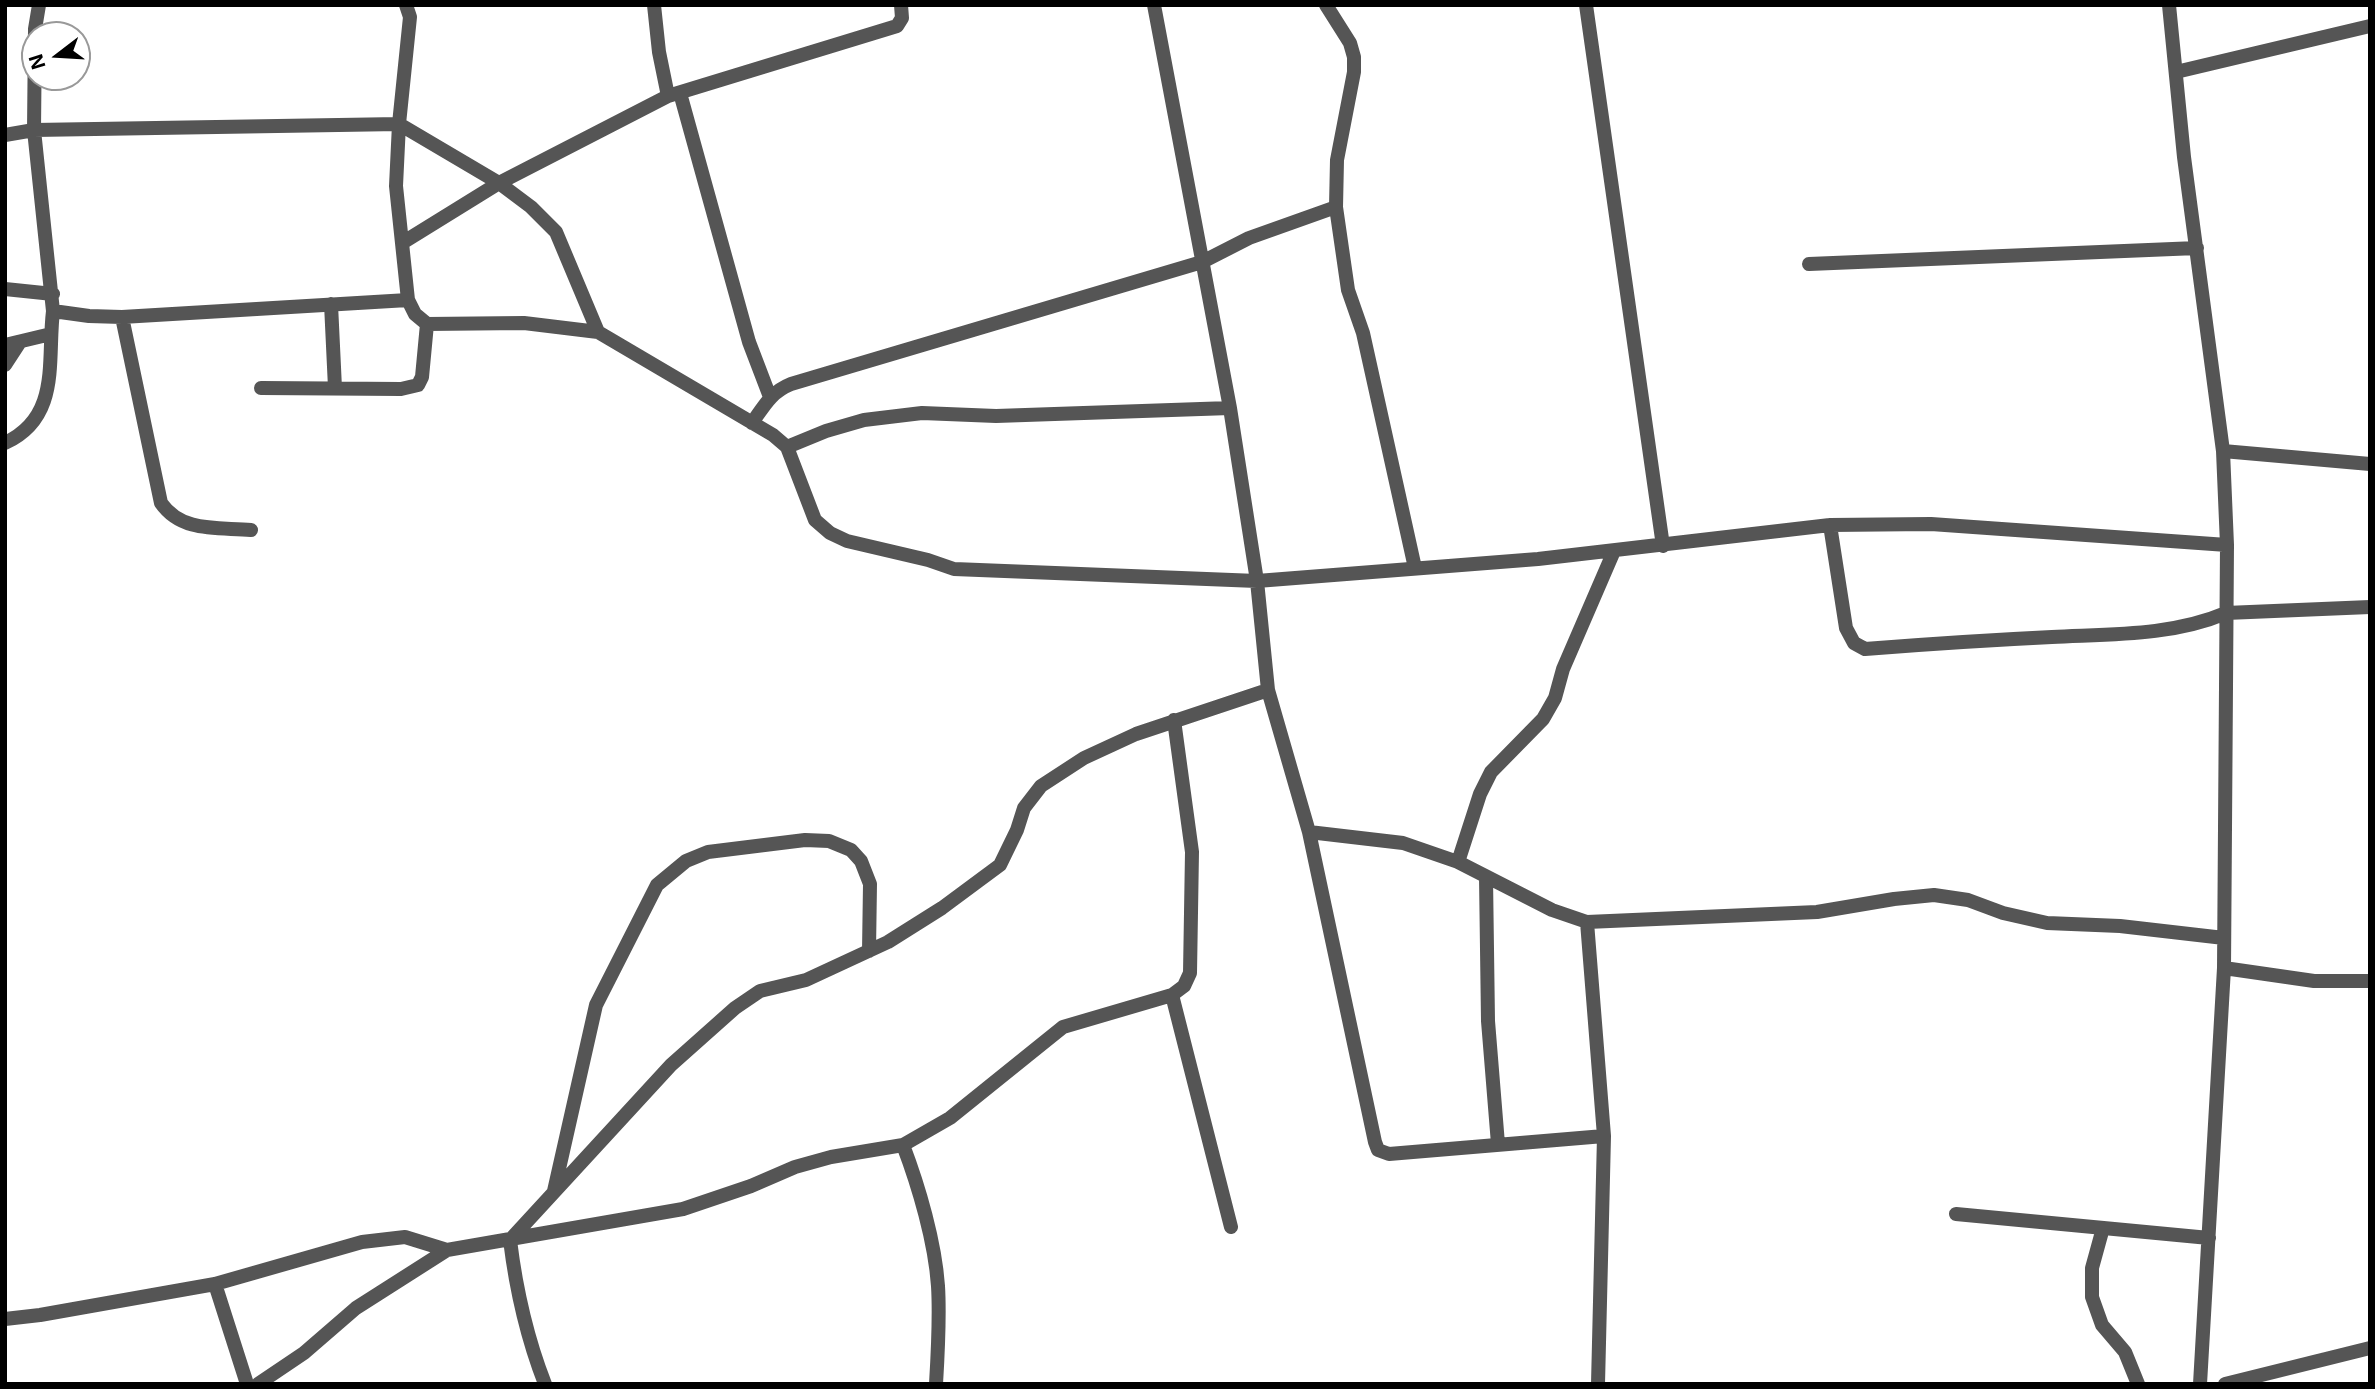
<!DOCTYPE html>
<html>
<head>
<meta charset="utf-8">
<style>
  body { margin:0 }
  #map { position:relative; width:2375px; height:1389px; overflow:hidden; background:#fff; font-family:Inter,sans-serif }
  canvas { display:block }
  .frame { position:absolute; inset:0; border:7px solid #000; pointer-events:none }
  .north { position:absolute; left:21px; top:21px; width:70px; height:70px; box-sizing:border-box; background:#fff; border:2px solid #999; border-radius:50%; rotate:253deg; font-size:19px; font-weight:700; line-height:28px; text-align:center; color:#000 }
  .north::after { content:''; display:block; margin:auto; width:24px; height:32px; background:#000; clip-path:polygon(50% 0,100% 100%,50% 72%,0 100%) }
</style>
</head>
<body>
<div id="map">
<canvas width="2375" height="1389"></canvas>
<div class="frame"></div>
<div class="north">N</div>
</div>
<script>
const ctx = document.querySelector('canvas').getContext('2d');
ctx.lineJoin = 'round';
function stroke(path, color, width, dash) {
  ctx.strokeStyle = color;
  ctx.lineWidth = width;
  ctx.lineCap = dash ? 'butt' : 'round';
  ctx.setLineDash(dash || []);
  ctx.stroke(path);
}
const street = new Path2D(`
  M39,5L35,29L34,130L53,311L89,316L122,317L408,300
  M406,5L410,17L399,124L396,186L408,300L415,314L427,324L524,323L598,332L773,435L787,447L815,520L830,533L847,541L928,560L954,569L1257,581L1538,559L1830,525L1931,524L2227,545
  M654,5L659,52L668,96
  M1154,5L1230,408L1257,581L1268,690L1309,832L1375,1142L1378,1150L1389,1154L1604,1136
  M1326,5L1350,43L1354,57V72L1337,160L1336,207L1348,290L1363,333L1415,568
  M1586,5L1663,546
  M2169,5L2184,157L2223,451L2227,545L2224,968L2200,1384
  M2176,72L2370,26
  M680,93L749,342L770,397
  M5,135L34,130L399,124L499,183L531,207L556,232L598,332
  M402,243L499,183L668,96L897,26L902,18L901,5
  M1809,264L2197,248
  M5,289L53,294
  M331,304L335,388
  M122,317L161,503C182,533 218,527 251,530
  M5,345L51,334
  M5,365L20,342
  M261,388L401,389L418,385L422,377L427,324
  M752,423C764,406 771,392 791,384L1202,262L1249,238L1336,207
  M5,443C61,417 47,361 53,311
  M787,447L826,431L864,420L922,413L996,416L1230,408
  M2223,451L2370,464
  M1830,525L1846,628L1854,643L1865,649C1928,644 1990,640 2052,637C2110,634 2172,636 2226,613L2370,607
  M1309,832L1403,843L1458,862L1552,910L1587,922L1817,912L1894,899L1934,895L1968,900L2003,913L2047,923L2120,926L2224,938
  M1458,862L1480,794L1491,772L1543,719L1555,698L1563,669L1614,551
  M1486,877L1488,1021L1498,1144
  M1587,922L1604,1136L1598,1384
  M2224,968L2314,981H2370
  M1172,995L1231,1227
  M903,1145C919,1187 935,1242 938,1286C940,1319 938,1351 936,1384
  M554,1191L596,1005L657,885L686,861L708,852L805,840L829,841L851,850L861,861L870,884L869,951
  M1956,1214L2209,1238
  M2103,1228L2092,1268V1297L2102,1325L2125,1352L2138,1384
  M215,1284L247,1384
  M5,1319L40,1315L215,1284L362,1242L405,1237L447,1250
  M258,1384L304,1353L356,1308L447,1250L683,1209L751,1186L795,1167L831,1157L903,1145L950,1118L1063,1027L1172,995L1184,986L1190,973L1192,852L1174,720
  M545,1384C527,1338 516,1289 510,1240L671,1065L735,1008L760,991L806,980L888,942L942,908L1000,865L1017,830L1024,808L1041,786L1084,758L1136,734L1268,690
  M2225,1384L2370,1348`);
stroke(street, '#555', 14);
</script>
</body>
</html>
